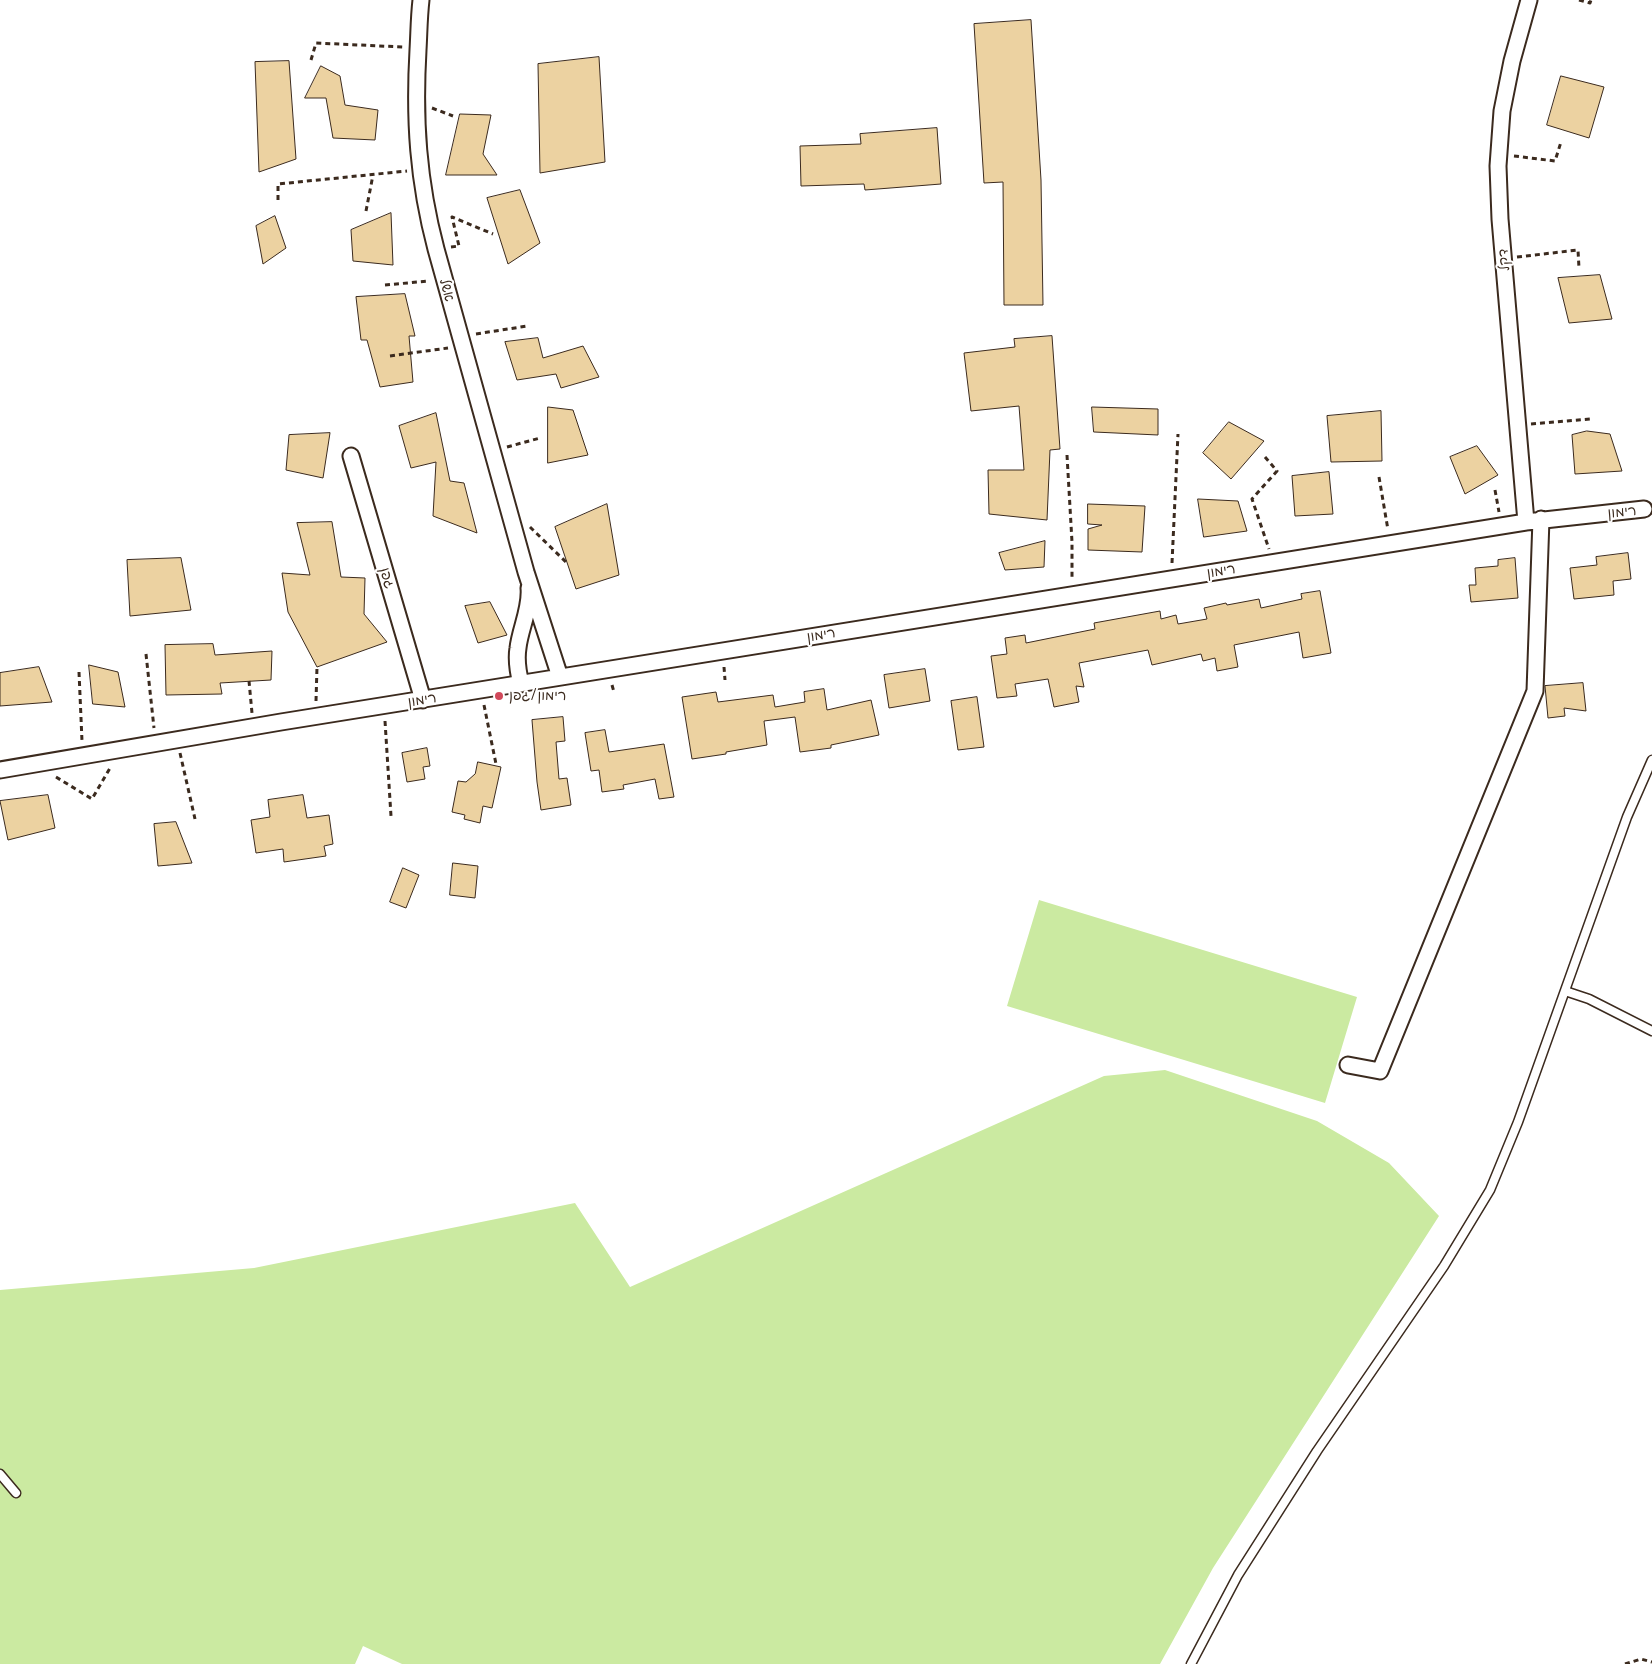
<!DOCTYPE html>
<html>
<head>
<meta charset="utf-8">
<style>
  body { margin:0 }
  canvas { display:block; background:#fff }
</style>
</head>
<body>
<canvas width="1652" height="1664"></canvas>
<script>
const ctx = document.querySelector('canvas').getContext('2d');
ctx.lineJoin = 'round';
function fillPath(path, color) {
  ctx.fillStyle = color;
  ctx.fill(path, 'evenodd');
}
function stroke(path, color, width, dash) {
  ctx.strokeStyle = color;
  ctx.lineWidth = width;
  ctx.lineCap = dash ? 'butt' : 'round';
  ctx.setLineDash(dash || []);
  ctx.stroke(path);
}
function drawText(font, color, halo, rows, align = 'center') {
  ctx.font = font + ' Mali,"Playpen Sans Hebrew",sans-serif';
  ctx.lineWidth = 4;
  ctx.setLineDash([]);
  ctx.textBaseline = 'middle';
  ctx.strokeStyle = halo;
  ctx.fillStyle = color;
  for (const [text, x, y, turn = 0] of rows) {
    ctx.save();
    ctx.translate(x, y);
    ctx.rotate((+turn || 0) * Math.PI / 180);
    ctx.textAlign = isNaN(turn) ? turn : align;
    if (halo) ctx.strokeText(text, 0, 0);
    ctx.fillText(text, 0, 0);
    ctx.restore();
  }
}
const green = new Path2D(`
  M1039,900L1357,997L1325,1103L1007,1006Z
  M1165,1070L1317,1121L1389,1163L1439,1216L1213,1568L1160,1664H402L363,1646L355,1664H0V1290L254,1268L575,1203L630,1287L1104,1076Z`);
const building = new Path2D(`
  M1031,20L1041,180L1043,305H1004L1003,182L984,183L974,24Z
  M599,57L605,162L540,173L538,64Z
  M289,61L296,159L259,172L255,62Z
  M321,66L340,76L345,105L378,110L375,140L333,138L326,98H305Z
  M1561,76L1604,87L1589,138L1547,125Z
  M460,114L491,115L483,154L497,175H446Z
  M937,128L941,184L865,190L864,184L801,186L800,146L861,144L860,134Z
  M520,190L540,243L508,264L487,198Z
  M391,213L393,265L353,261L351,230Z
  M275,216L286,248L263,264L256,226Z
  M1600,275L1612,319L1569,323L1558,278Z
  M405,294L415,336H409L413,382L380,387L367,340H361L356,297Z
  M1052,336L1060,449L1050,450L1047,520L989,514L988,470H1024L1019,406L971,411L964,353L1015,347L1014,339Z
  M538,338L543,358L583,346L599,377L561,388L556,374L517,380L505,342Z
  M548,407L573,410L588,455L548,463Z
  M1092,407L1158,409V435L1094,432Z
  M1381,411L1382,461L1331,462L1327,416Z
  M436,413L450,481L464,483L477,533L433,516L436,462L411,468L399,426Z
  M1229,422L1264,441L1231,479L1203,453Z
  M1587,431L1610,434L1622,471L1575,474L1572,435Z
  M330,433L323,478L286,470L289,435Z
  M1477,446L1498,475L1465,494L1450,457Z
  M1329,472L1333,514L1295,516L1292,476Z
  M1198,499L1238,501L1247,531L1204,537Z
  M607,504L619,575L576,589L555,527Z
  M1088,504L1145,506L1142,552L1088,550V529L1102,525L1088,524Z
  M332,522L341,577L365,578L364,614L387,642L317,667L288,612L282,573L310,575L297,523Z
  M1045,541L1044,567L1005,570L999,553Z
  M1628,553L1631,579L1613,581L1614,595L1574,599L1570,568L1597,565L1596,557Z
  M181,558L191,610L130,616L127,560Z
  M1515,558L1518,598L1471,602L1469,585H1476L1475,568L1498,566V560Z
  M1320,591L1331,653L1303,658L1299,632L1234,645L1238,667L1217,671L1215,658L1203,661L1201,654L1152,665L1148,650L1079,663L1084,687L1076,686L1079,702L1054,707L1048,679L1015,684L1017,696L997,698L991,656L1007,654L1005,638L1025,635L1026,643L1095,629L1094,623L1160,611L1161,619L1176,615L1178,624L1207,619L1204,608L1226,603L1227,605L1259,599L1261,608L1302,599L1301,594Z
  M490,602L507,635L478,643L465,606Z
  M213,644L215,655L272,651L271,680L220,683L222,694L166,695L165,645Z
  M89,665L118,672L125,707L93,704Z
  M39,667L52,702L0,706V673Z
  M925,669L930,701L889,708L884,675Z
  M1583,683L1586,711L1564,708L1565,716L1548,718L1545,686Z
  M824,689L827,710L871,700L879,735L831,745V748L800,752L795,717L764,721L767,745L726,752V754L692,759L682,697L716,692L718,702L773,695L775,707L805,702L804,692Z
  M977,697L984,747L958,750L951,701Z
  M563,717L565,741L556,742L559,779L567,778L571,805L541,810L537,782L532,720Z
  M605,730L609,752L664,744L674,797L659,799L655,779L623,785L624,789L602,792L599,770L591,771L585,733Z
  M427,748L430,766L423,767L425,779L407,782L402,753Z
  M478,762L501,767L492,808L483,806L480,823L464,819L465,815L452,812L458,781L466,782L475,774Z
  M48,795L55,828L8,840L0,801Z
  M303,795L307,818L329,815L333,844L324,846L326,856L284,862L283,849L256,853L251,820L270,817L268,800Z
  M176,822L192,863L158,866L154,824Z
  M453,863L478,866L475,898L450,895Z
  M403,868L419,875L406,908L390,902Z`);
const path = new Path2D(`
  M1579,0L1590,3L1591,0
  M311,60L316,43L403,47
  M432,108L453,116
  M1514,156L1555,161L1561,142
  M278,200V184L407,171
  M366,211L373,175
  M451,247L459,246L452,217L493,234
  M1517,257L1578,250L1579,268
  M385,285L429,281
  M476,334L527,326
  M390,356L448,348
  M1531,424L1590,419
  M507,447L540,438
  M1067,455L1072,542V579
  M1265,457L1277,471L1252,499L1269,549
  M1379,477L1388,530
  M1495,490L1499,512
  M530,527L567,563
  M1172,563L1178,434
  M146,654L154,728
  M724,667L725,680
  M79,672L82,741
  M249,681L252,713
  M612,685L614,692
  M316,701L317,667
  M484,705L496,764
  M385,721L391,816
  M180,753L195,819
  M56,777L92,799L110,768
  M1625,1664L1641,1659L1652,1662`);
const service = new Path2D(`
  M1565,991L1589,999L1652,1031
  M0,1474L16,1493
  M1191,1664L1238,1575L1317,1451L1444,1266L1490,1190L1518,1122L1627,817L1652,760`);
const minor = new Path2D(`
  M421,0C419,17 419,33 418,50C414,120 418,181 436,249L526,572L560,677
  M351,456L423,700
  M1526,522L1500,219L1498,166L1502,111L1512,61L1529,0
  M521,684C518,672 516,660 518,648C520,629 531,608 529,588
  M0,770L281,722L1526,522L1644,509
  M1348,1065L1380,1071L1535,691L1541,519`);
const markers = [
  [499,696,5,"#d1495b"]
];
const streetNames = [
  ["דקל",1504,260,-95],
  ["אשל",447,290,75],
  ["רימון",1622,512,-6],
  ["רימון",1221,571,-9],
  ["גפן",387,578,74],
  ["רימון",821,635,-9],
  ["רימון",422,700,-9]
];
const poiNames = [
  ["רימון/גפן",509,696]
];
fillPath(green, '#cbeaa1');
fillPath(building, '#ecd2a1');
stroke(building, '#3b2a1e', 1);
stroke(service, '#3b2a1e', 11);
stroke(minor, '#3b2a1e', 19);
stroke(path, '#3b2a1e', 3, [5, 4]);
stroke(service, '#fff', 8);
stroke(minor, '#fff', 15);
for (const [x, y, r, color] of markers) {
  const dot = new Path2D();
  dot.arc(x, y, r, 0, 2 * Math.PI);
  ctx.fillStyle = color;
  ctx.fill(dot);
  stroke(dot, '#fff', 2);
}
drawText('14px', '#3b2a1e', '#fff', streetNames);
drawText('14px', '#3b2a1e', '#fff', poiNames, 'left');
</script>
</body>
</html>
